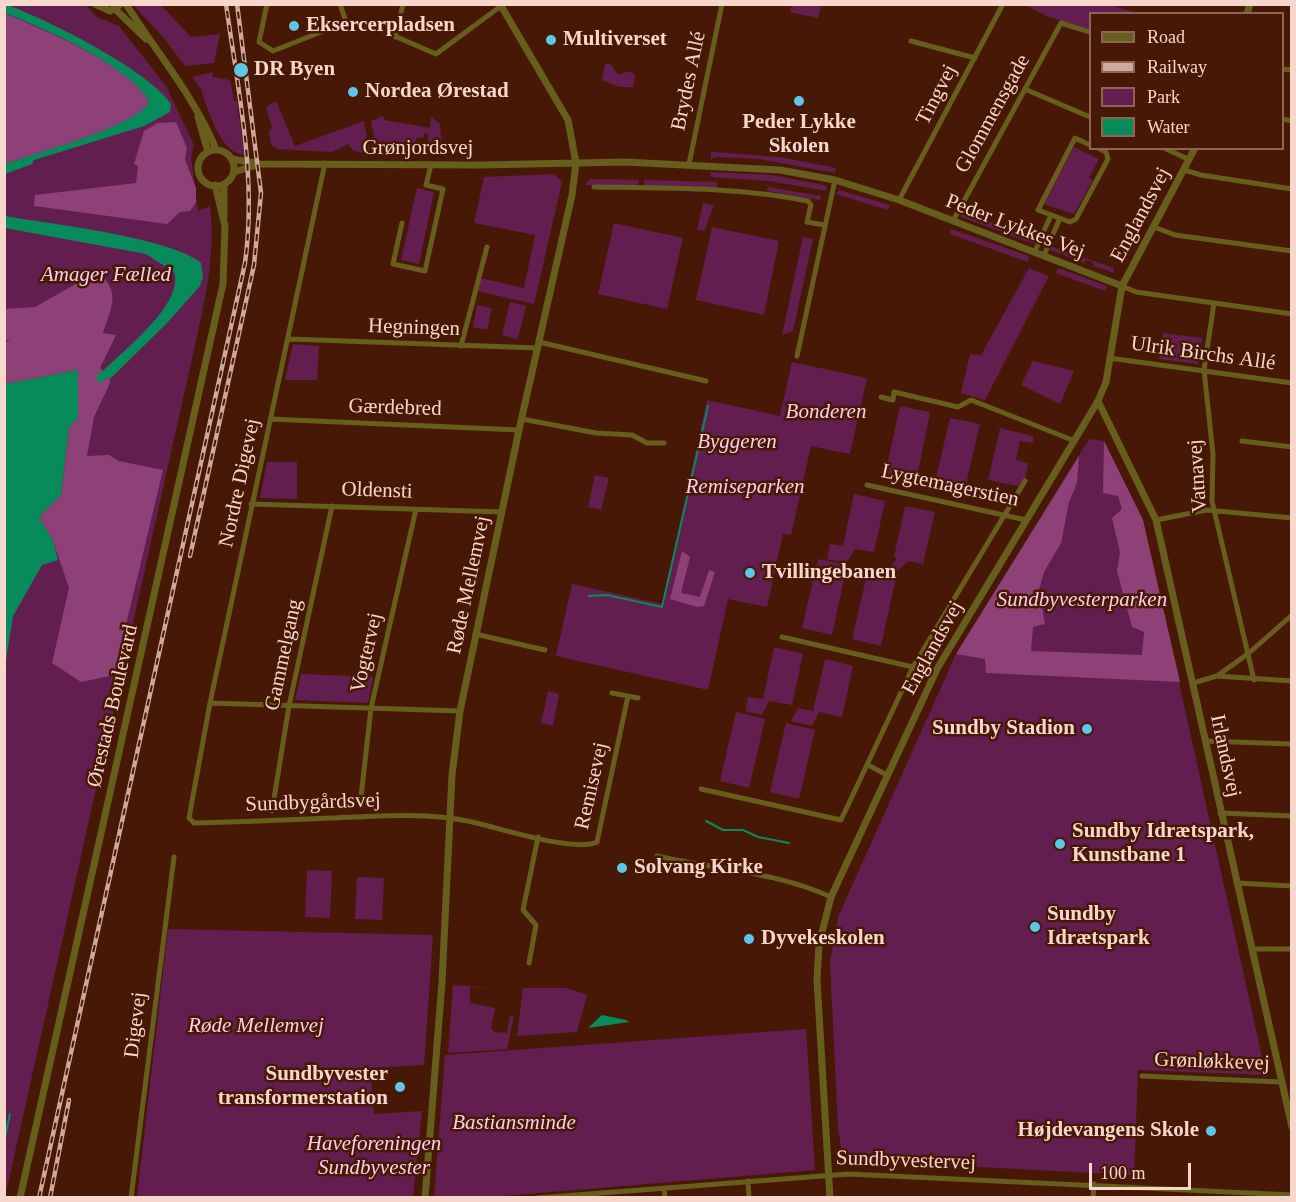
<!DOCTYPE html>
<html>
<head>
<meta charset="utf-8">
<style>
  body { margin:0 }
  #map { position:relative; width:1296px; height:1202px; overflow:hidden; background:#481806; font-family:Georgia,serif }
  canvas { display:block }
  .frame { position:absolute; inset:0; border:6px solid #f7d6cb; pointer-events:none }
  .legend { position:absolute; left:1089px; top:12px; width:195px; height:138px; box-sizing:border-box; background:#481806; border:2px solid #8e6455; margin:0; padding:8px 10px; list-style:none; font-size:18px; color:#f7d6cb }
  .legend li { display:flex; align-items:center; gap:12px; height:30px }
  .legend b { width:30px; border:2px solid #8e6455 }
  .scale { position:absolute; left:1089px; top:1163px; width:102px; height:27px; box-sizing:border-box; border:3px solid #f7d6cb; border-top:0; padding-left:8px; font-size:18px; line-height:21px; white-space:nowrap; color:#f7d6cb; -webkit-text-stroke:4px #481806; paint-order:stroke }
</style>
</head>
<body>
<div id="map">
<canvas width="1296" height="1202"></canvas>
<div class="frame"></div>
<ul class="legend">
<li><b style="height:8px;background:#675d1d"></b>Road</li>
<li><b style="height:8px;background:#cda89b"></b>Railway</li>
<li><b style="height:16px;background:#631e50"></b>Park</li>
<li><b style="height:16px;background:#078b5b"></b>Water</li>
</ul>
<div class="scale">100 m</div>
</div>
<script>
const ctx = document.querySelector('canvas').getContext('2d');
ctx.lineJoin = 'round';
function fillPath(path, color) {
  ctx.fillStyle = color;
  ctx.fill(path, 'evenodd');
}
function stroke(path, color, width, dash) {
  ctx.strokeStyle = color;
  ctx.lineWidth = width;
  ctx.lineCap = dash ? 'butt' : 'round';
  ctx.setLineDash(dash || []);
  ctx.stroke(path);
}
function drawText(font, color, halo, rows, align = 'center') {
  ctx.font = font + ' Georgia,serif';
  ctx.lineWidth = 5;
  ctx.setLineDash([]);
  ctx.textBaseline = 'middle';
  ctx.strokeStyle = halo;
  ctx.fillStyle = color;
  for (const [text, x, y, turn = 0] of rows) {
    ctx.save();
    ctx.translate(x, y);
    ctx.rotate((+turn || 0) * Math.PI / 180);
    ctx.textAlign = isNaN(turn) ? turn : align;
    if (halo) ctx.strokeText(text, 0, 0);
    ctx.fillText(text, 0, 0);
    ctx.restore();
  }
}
const green = new Path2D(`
  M5,5H86L97,17L119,26L166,86L194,145L191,157L198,211L210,206C215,247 208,287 199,327L5,1197Z
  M133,5H161L191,37L220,34L214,63L185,66L163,37Z
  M792,5H821L818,18L790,12Z
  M1025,5H1110L1136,13L1090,14V29L1049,17Z
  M605,64H610L619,75L629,71L635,75L633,87H619L602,80Z
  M213,72L212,77L230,80L234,101H237L244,154C222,157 207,108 202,92C201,86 195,83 192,77Z
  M276,101L295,146L364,121L370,154L354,151L348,144L332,152L277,149L271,145L269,132L272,127L266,107Z
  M383,116L384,120L430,128L431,117L440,124L442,149L439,154L428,153V134L424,133L423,138H416V153L401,154L388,148L383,154H377L371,121Z
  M1074,147L1099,159L1089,178L1093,180L1074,214L1044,204Z
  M711,152L779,157L836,168L835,173L759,159L716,157L711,159Z
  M710,172L773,175L827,186L826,191L770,181L711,177Z
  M554,174L562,182L534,304L477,291L480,278L524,288L535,235L474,223L484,177Z
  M590,179L639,180L638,186L585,185Z
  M643,180L717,182V188L645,186Z
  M768,187L821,196L820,200L767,191Z
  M417,188L434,192L419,264L401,260Z
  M839,190L890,205L888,210L836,194Z
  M703,203L714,205L704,231L697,230Z
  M961,211L1037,239L1034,244L961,217Z
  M614,223L683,238L667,309L598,294Z
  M712,227L779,241L764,315L696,300Z
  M951,229L1029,256L1028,262L950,234Z
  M803,237L813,239L793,331L782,335Z
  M1050,246L1114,268V273L1094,266L1093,262L1086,260L1084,263L1050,250Z
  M1029,268L1049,276L985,400L961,393L970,354L981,355Z
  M1058,268L1107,286L1105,291L1056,273Z
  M510,302L526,306L518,339L502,335Z
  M477,305L492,308L487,330L473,327Z
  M1163,333L1202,338L1198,364L1159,359Z
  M293,344L319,346L317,380H285Z
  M1033,361L1074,371L1060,404L1021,385Z
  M792,362L867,378L850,454L811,446L791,535L783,534L767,607L728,599L708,690L556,656L572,584L662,604L707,400L780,416Z
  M900,406L930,412L916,482L885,475Z
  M950,418L980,424L964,493L934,487Z
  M1000,428L1033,436V443L1020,441L1016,460L1028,463L1025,481L1017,486L988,480Z
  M1089,439L1104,441L1143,520L1266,1075L1138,1070L1134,1175L843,1160L838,1128L830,963L838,917L956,654Z
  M267,462H297V499L260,498Z
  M595,475L609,478L601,510L588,507Z
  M854,494L885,501L874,552L855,549L846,563L827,559L830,544L843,546Z
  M905,506L935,512L923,564L908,561L895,573L887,572L897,558L894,557Z
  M818,559L847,565L832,635L802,628Z
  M868,570L896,577L881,646L852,639Z
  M774,647L803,654L792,705L769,701L762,715L745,711L748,697L763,699Z
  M825,659L853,666L842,717L819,712L812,726L791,721L798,708L813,711Z
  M301,674L373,677L368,703L295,700Z
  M548,691L559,694L553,726L541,723Z
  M736,712L765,719L749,788L720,781Z
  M786,723L815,730L799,799L770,792Z
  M307,870L332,871L330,918L305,917Z
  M357,877L384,878L382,920L355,919Z
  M168,929L433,935L424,1065L370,1068L374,1114L422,1111L413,1197H137Z
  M453,985L496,988L470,987V1003L495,1008L491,1028L495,1032L507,1033L510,1015L514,1016L507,1049L448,1053Z
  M523,988H566L587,995L577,1032L517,1036Z
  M806,1029L815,1170L491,1197H434L445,1055Z`);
const forest = new Path2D(`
  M4,13C46,31 125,62 149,101C145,124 30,155 5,164Z
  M176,122L187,148L185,160L196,188V202L190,211L180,212L167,224L34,206L35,195L136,183L138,166L134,164L144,131L158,123Z
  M97,272C122,291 111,308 103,333L116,335L100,368L110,379V383L94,417L87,456L109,455L119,461L163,470L114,675L81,682L52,663L69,588L53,541L39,517L61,495L69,427L78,418V370L5,384L4,344L10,339L5,341V309L35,307Z
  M1104,441L1143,520L1180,682L986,673L985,659L956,654L1079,456L1077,483L1069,502L1061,543L1044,572L1039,590L1045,624L1033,627L1031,651L1142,655L1144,632L1132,627L1117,571L1120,552L1112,518L1122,509L1118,496L1103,493Z
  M682,551L690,557L681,593L700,597L709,570L715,572L704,606L697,607L670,599Z`);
const water = new Path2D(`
  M5,4C46,19 147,69 171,104L170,112L144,126L5,169V164C30,155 144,124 149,101C127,64 45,29 5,13Z
  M5,216C49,224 170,237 201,263L203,277L200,286L167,323L110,379L103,371C123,351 185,303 174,272L146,254L5,228Z
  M78,370V418L69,427L61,495L39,517L53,541L58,560L42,565L13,616L5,667V384Z
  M602,1015L626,1020L629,1022L588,1028Z`);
const stream = new Path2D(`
  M589,596L607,595L662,607L708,406
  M706,821L723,830H743L758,837L789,843
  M4,1142L10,1114`);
const canal = new Path2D(`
  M4,170L29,161
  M100,378L114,368`);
const minor = new Path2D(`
  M267,4L259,42L273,51L346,22L376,28L436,54L501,6
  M340,4L346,22
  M395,37L403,4
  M911,41L975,58
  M1282,69L1292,70
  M1027,90L1090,117
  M1282,119L1292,121
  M1090,145L1075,138L1038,210L1070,222L1076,219L1108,159L1106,152L1098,148
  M1164,148L1190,160
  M325,163L210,703L189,818L194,823C240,822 286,820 331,818C376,816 424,812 468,821C497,827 574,853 597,842L628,696
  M689,164L722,4
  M1184,170L1201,175L1292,189
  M594,187C666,188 737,187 808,201L811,205L807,222L825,225
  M899,200L1003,4
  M953,221L1061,23L1090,32
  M402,223L393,264L425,271L443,189L426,185L431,165
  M1154,227L1175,235L1292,251
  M1035,251L1051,215
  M1044,255L1060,218
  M1122,286L1136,292L1292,314
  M1214,303L1204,370L1213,454L1212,501L1254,680
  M289,339L538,348
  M539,342L706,381
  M461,346L487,247
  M797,356L835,180
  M1109,358L1292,383
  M881,397L893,400L894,392L958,407L971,400L1075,441
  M270,419L519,430
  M522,419L596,433L632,435L647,443H664
  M1242,441L1292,447
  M867,485L1026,520
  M251,504L502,512
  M1156,520L1207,510L1292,518
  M475,634L545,650
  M782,637L913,667
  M1217,676L1249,653L1292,615
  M1193,683L1217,676L1292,681
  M612,693L638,698
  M210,703L460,711
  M1205,741L1292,744
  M868,765L887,775
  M701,789L841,820L913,667L1025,481
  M360,806L371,708L416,509
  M272,811L289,706L332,506
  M1220,813L1292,816
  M657,856C714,869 777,872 831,897
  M1236,883L1292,886
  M1252,949H1292
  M529,963L536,925L523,910L538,837
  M1142,1076L1281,1082
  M748,1181L749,1198
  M664,1188L665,1198
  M131,1198L174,857
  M537,1198L848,1174L1292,1195
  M1093,1198L1094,1184`);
const tertiary = new Path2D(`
  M95,4L110,11L121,4
  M126,4C157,53 194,96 216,149
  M115,9L146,39
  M1247,14L1250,4
  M198,117L208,152
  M198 168a18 18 0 1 1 36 0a18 18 0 1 1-36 0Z
  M232,159L260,164L481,165L625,162L780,170L835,180L899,200L1122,286
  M234,172L257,165
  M224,217V184
  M1098,401L1156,520L1292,1127
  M20,1198L223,284L225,226L215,185
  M425,1198L442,982L452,775L460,711L519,430L572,195L576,163L568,120L500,4
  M830,1198L817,980L819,944L831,897L937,669L1098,401L1106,382L1122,286L1195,148`);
const rail = new Path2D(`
  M190,556L254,265L261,193L237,4
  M39,1198L245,263C257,176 238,90 226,4
  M50,1198L69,1100`);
const markers = [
  [294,26,6,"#5cc7e7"],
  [551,40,6,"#5cc7e7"],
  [241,70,8,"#5cc7e7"],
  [353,92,6,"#5cc7e7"],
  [799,101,6,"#5cc7e7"],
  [750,573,6,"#5cc7e7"],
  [1087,729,6,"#5cc7e7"],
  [1060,844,6,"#5cc7e7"],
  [622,868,6,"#5cc7e7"],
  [1035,927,6,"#5cc7e7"],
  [749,939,6,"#5cc7e7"],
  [400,1087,6,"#5cc7e7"],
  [1211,1131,6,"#5cc7e7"]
];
const poiNames = [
  ["Eksercerpladsen",306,26],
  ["Multiverset",563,40],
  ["DR Byen",254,70],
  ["Nordea Ørestad",365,92],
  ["Peder Lykke",799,123,"center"],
  ["Skolen",799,147,"center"],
  ["Tvillingebanen",762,573],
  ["Sundby Stadion",1075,729,"right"],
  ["Sundby Idrætspark,",1072,832],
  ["Kunstbane 1",1072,856],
  ["Solvang Kirke",634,868],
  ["Sundby",1047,915],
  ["Idrætspark",1047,939],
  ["Dyvekeskolen",761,939],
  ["Sundbyvester",388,1075,"right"],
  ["transformerstation",388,1099,"right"],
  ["Højdevangens Skole",1199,1131,"right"]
];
const streetNames = [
  ["Brydes Allé",689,81,-78],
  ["Tingvej",937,95,-63],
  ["Glommensgade",993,114,-61],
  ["Grønjordsvej",418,148],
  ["Englandsvej",1141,215,-62],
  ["Peder Lykkes Vej",1015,227,21],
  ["Hegningen",414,328,2],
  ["Ulrik Birchs Allé",1203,354,8],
  ["Gærdebred",395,408,2],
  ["Vatnavej",1198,476,-94],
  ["Nordre Digevej",240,483,-78],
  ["Lygtemagerstien",950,486,12],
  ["Oldensti",377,491,2],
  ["Røde Mellemvej",469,585,-78],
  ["Englandsvej",933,648,-61],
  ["Vogtervej",367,653,-77],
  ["Gammelgang",284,655,-78],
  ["Ørestads Boulevard",113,706,-77],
  ["Irlandsvej",1225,756,78],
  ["Remisevej",592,786,-77],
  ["Sundbygårdsvej",313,803,-2],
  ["Digevej",136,1025,-83],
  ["Grønløkkevej",1212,1062,2],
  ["Sundbyvestervej",906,1161,2]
];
const parkNames = [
  ["Amager Fælled",106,275],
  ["Bonderen",826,412],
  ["Byggeren",737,442],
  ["Remiseparken",745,487],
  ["Sundbyvesterparken",1082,600],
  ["Røde Mellemvej",256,1026],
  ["Bastiansminde",514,1123],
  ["Haveforeningen",374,1144],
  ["Sundbyvester",374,1168]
];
fillPath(green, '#631e50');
fillPath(forest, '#8e4177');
fillPath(water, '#078b5b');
stroke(stream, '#078b5b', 2);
stroke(canal, '#078b5b', 8);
stroke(minor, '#675d1d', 5);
stroke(tertiary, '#675d1d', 7);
stroke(rail, '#cda89b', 4.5);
stroke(rail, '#481806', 2, [7]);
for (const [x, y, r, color] of markers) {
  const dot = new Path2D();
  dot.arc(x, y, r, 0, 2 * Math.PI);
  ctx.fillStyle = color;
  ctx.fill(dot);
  stroke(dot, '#481806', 2);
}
drawText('bold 21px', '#f7d6cb', '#481806', poiNames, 'left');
drawText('21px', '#f7d6cb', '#481806', streetNames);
drawText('italic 21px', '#facde9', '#481806', parkNames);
</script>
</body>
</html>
